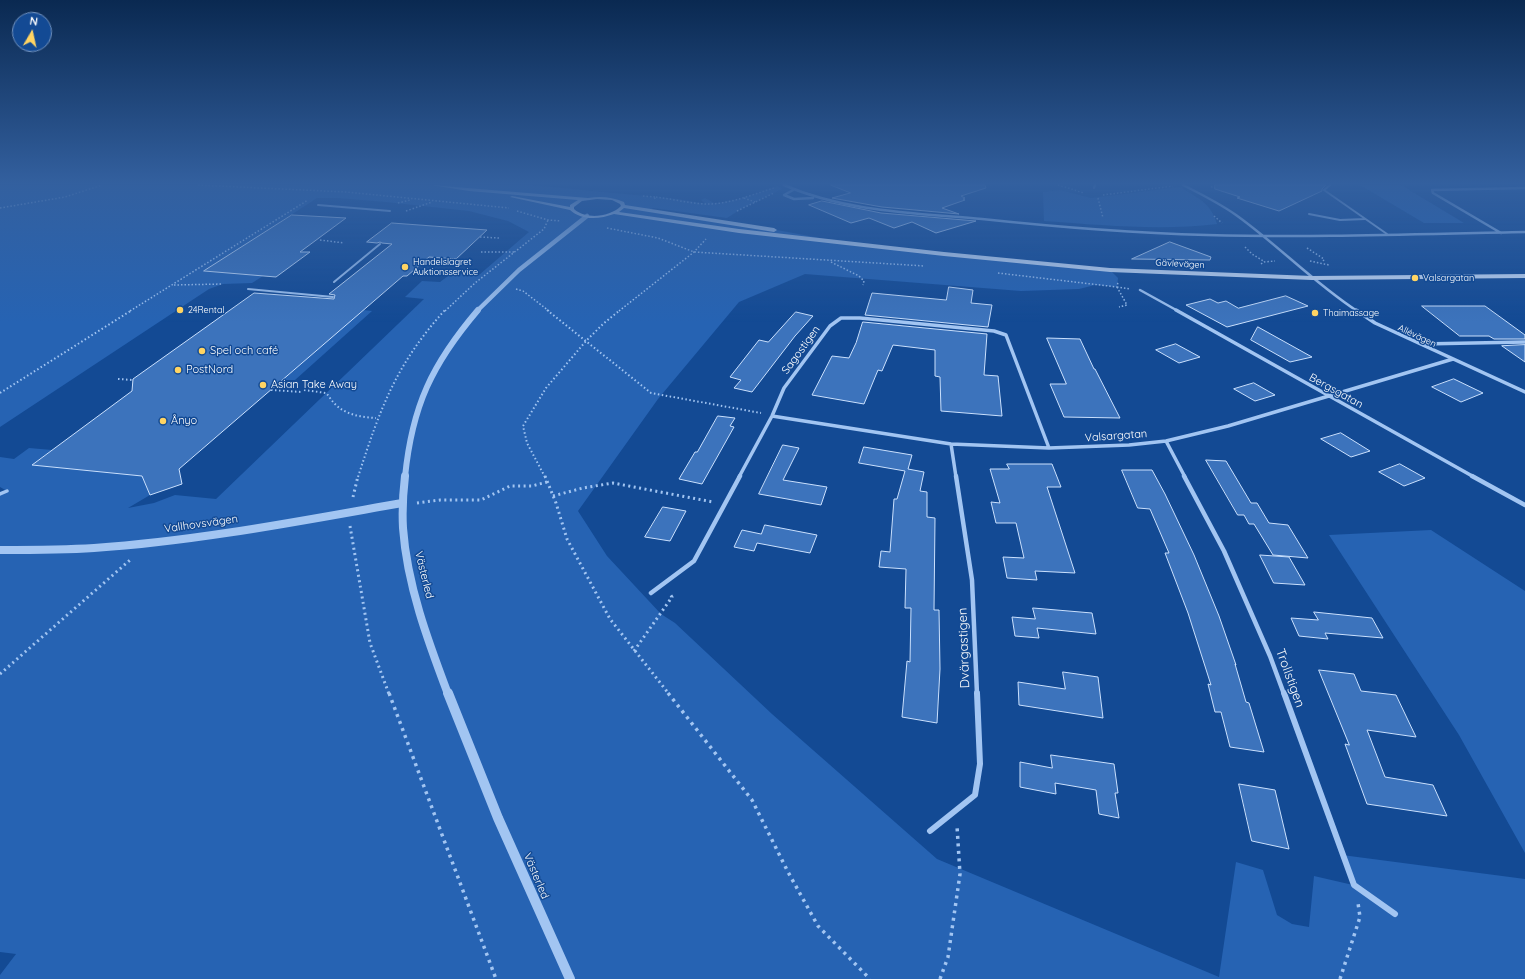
<!DOCTYPE html>
<html>
<head>
<meta charset="utf-8">
<style>
  body { margin:0 }
  #map { position:relative; width:1525px; height:979px; overflow:hidden; background:#134a94; font-family:Quicksand,sans-serif }
  canvas { display:block }
  .north { position:absolute; left:12px; top:12px; width:40px; height:40px; box-sizing:border-box; background:#134a94; border:1px solid #7192bf; border-radius:50%; rotate:9deg; font-size:11px; font-weight:700; line-height:16px; text-align:center; color:#fff }
  .north::after { content:''; display:block; margin:auto; width:14px; height:18px; background:#ffd463; clip-path:polygon(50% 0,100% 100%,50% 72%,0 100%) }
</style>
</head>
<body>
<div id="map">
<canvas width="1525" height="979"></canvas>
<div class="north">N</div>
</div>
<script>
const ctx = document.querySelector('canvas').getContext('2d');
ctx.lineJoin = 'round';
function fillPath(path, color) {
  ctx.fillStyle = color;
  ctx.fill(path, 'evenodd');
}
function stroke(path, color, width, dash) {
  ctx.strokeStyle = color;
  ctx.lineWidth = width;
  ctx.lineCap = dash ? 'butt' : 'round';
  ctx.setLineDash(dash || []);
  ctx.stroke(path);
}
function drawText(font, color, halo, rows, align = 'center') {
  ctx.font = font + ' Quicksand,sans-serif';
  ctx.lineWidth = 3;
  ctx.setLineDash([]);
  ctx.textBaseline = 'middle';
  ctx.strokeStyle = halo;
  ctx.fillStyle = color;
  for (const [text, x, y, turn = 0] of rows) {
    ctx.save();
    ctx.translate(x, y);
    ctx.rotate((+turn || 0) * Math.PI / 180);
    ctx.textAlign = isNaN(turn) ? turn : align;
    if (halo) ctx.strokeText(text, 0, 0);
    ctx.fillText(text, 0, 0);
    ctx.restore();
  }
}
const green = new Path2D(`
  M0,185H529L678,199L706,204L701,200L705,198L714,203H718L743,198L778,186L782,189L741,209L727,218L653,208L650,210L750,225L836,241L1110,270L1118,278L1117,287L1095,285L1079,289L1021,291L805,274L739,302L658,399L578,511L607,556L661,614L675,623L772,714L937,859L1219,977L1236,862L1263,870L1277,915L1292,924L1309,927L1314,876L1353,885L1342,855L1525,879V979H0V975L16,954L0,952V494L7,491L0,487V457L14,459L29,448L52,450L32,465L143,476L150,495L128,508L154,503L175,495L216,499L424,299L405,297L422,281L440,282L452,273L479,275L529,232L508,221L469,211L386,202L338,198H317L205,271L263,276L252,283L223,284L209,289L0,427ZM606,198L622,203L618,211C600,216 591,218 573,211L572,206L581,200Z
  M1360,185H1401L1464,223H1424Z
  M1180,187C1198,198 1211,203 1217,224C1159,231 1102,225 1044,221L1043,192L1060,190L1091,198Z
  M363,310L372,311L295,380H282Z
  M1431,530L1525,591V853L1459,735L1329,535Z`);
const building = new Path2D(`
  M831,185H985L986,188L961,196L965,198L963,199L965,200L942,208L959,214L882,207L832,198L850,193Z
  M1215,185H1326L1322,189V191L1279,211L1237,198L1240,197L1215,189Z
  M822,201L881,213L976,221L936,233L912,222L894,228L869,218L851,223L809,205Z
  M292,215L346,218L300,252H310L276,277L204,271Z
  M392,223L487,230L456,259L429,257L407,276H403L179,469L182,484L150,495L142,476L32,465L132,391L133,379L254,293L334,299L335,295L329,294L392,244L382,243L380,242L377,243L367,242Z
  M1170,242L1211,257L1210,260L1132,259Z
  M949,287L973,290L971,303L992,305L988,327L865,315L872,293L946,300Z
  M1286,296L1308,306L1227,327L1186,305L1210,299L1218,303L1226,301L1238,308Z
  M1422,306H1485L1525,335V339H1494L1489,336H1460Z
  M796,312L813,316L795,336L752,392L734,388L741,380L730,377L759,340L768,342Z
  M863,322L987,334L984,375L998,376L1002,416L941,411L940,377L935,376V350L893,345L882,371L878,370L864,404L812,395L832,356L849,358L856,343Z
  M1258,327L1312,357L1290,362L1251,340Z
  M1047,338L1080,339L1094,369H1095L1120,418L1064,417L1050,384H1066Z
  M1176,344L1200,357L1179,363L1156,350Z
  M1525,345V362L1502,346Z
  M1454,379L1483,393L1461,402L1432,387Z
  M1254,383L1275,395L1255,401L1234,389Z
  M718,416L735,418L730,426L734,427L702,484L679,479L695,452H697Z
  M1341,433L1370,451L1351,457L1321,439Z
  M783,445L799,448L783,480L827,487L821,505L759,494Z
  M864,447L912,455L908,469L924,472L920,491L927,492V517L935,518L934,610H939L940,669L937,723L902,717L907,661L910,662L911,608H905L906,569L879,567L881,551L890,552L894,499H897L905,471L859,463Z
  M1206,460L1226,461L1251,503H1257L1269,523L1288,525L1308,558L1273,555L1254,524H1249L1244,515H1238Z
  M1007,464H1052L1061,487H1047L1075,573L1035,571L1037,580L1007,578L1003,557L1024,558L1016,523H996L991,502L1000,503L990,469H1009Z
  M1400,464L1425,478L1404,486L1379,472Z
  M1122,470H1152L1165,494L1194,555L1219,616L1236,665L1235,664L1246,702L1249,703L1264,752L1230,747L1221,712H1215L1208,684L1211,685L1188,613L1165,553H1169L1150,509L1138,508Z
  M663,507L686,511L670,541L645,537Z
  M765,525L817,535L810,553L757,543L754,551L734,547L742,530L761,534Z
  M1260,555L1289,557L1305,585L1274,583Z
  M1033,608L1092,613L1096,634L1037,628L1039,638L1015,636L1012,617L1035,619Z
  M1314,612L1372,618L1383,638L1325,633L1328,639L1299,636L1291,618L1318,620Z
  M1319,670L1354,674L1361,691L1396,695L1416,737L1367,730L1385,777L1433,785L1447,816L1367,804L1345,744L1349,745Z
  M1063,672L1098,677L1103,718L1019,705L1018,682L1065,689Z
  M1051,755L1114,764L1118,793H1115L1119,818L1099,814L1096,790L1055,783L1056,794L1020,787V762L1052,768Z
  M1239,784L1275,790L1289,849L1252,841Z`);
const pathFar3 = new Path2D(`
  M198,185L346,192L509,208
  M1058,185L1084,193
  M1211,187L1217,185
  M1103,195L1173,186
  M643,196L656,197L653,200
  M656,197C673,199 691,204 708,204C731,204 753,194 774,188
  M744,198L755,202
  M1098,198L1103,218
  M398,203L410,200
  M0,208L65,197L102,185
  M406,211L432,202
  M517,211L548,220L561,221
  M737,211L774,193
  M1214,216L1222,223
  M607,228L658,238L694,252L925,266
  M480,237L499,238
  M320,240L344,243
  M1245,247L1252,254L1265,262
  M1307,248L1324,259L1323,262
  M481,252H514
  M1310,261L1329,265
  M831,262L859,276L864,281L863,285
  M1261,264L1264,262L1275,261
  M998,273L1117,287L1118,282
  M174,285L223,284
  M1117,287L1127,305L1119,307
  M1117,287L1130,289
  M516,289L523,291L549,311
  M130,311L308,200
  M445,311L475,283L544,229L548,220
  M619,311L694,252L706,239`);
const pathFar2 = new Path2D(`
  M547,310L651,393L761,413
  M118,379L133,380
  M271,390L302,392
  M304,390L326,393C329,396 331,400 334,403C345,415 361,417 376,418
  M0,393L132,310
  M358,477C380,409 396,364 445,310
  M545,477L527,443L523,426L546,388L586,341L603,324L620,310`);
const pathFar1 = new Path2D(`
  M545,476L556,503L567,539L610,619L669,694
  M553,496L583,488L613,483L713,502
  M353,497L358,476
  M417,503L440,500H481L510,486H532L547,482
  M350,526L370,643L389,694
  M634,651L672,597L670,594
  M0,674L130,560`);
const path = new Path2D(`
  M389,693L496,979
  M668,693L752,800L788,872L818,926L870,979
  M940,979L948,957L960,874L957,826
  M1340,979L1360,917L1358,903`);
const serviceFar1 = new Path2D(`
  M1330,185L1324,190L1387,234
  M1094,188L1095,185
  M318,205L390,211
  M1309,214L1340,220L1365,219
  M334,282L380,244
  M248,289L333,297`);
const service = new Path2D(`
  M0,494L7,491`);
const minorFar3 = new Path2D(`
  M784,185C846,212 916,213 982,219C1057,227 1132,233 1207,235C1313,238 1419,234 1525,232
  M1183,185C1201,194 1219,203 1236,215C1278,245 1314,283 1357,311
  M793,190L784,195L794,199L813,198
  M1501,233L1433,193L1432,190L1525,188
  M1140,290L1178,311`);
const minorFar2 = new Path2D(`
  M1176,310L1474,477
  M1356,310L1375,323L1525,392
  M1421,344L1525,342
  M772,416L951,444L1049,448L1129,445L1166,441L1228,426L1453,359
  M1166,441L1185,477
  M951,444L956,477
  M739,477L772,416L784,388L830,326L841,318H860L994,331L1006,335L1049,448`);
const minorFar1 = new Path2D(`
  M956,476L972,580L977,694
  M1184,476L1224,551L1270,656L1284,694
  M1472,476L1525,505
  M651,593L694,561L740,476`);
const minor = new Path2D(`
  M1284,693L1354,885L1395,914
  M930,831L975,795L980,764L977,693`);
const tertiaryFar3 = new Path2D(`
  M477,311L519,270L587,216`);
const tertiaryFar2 = new Path2D(`
  M405,477C412,406 432,364 478,310`);
const tertiaryFar1 = new Path2D(`
  M405,476C403,493 402,510 403,528C407,585 428,641 448,694
  M0,550C31,550 63,550 94,548C197,541 300,521 402,503`);
const tertiary = new Path2D(`
  M448,693L498,818L570,979`);
const secondary = new Path2D(`
  M431,185L588,198C601,196 612,197 624,202L625,205L774,228L777,230L774,232L624,208L619,212L739,229L944,252L1110,268L1312,276L1525,274V278L1312,280L1110,272L944,256L739,233L614,214C600,219 582,221 570,210L510,197L512,196L570,207V205L578,200L469,191ZM597,199L612,200L620,204L621,206C610,217 586,220 574,209V207L582,201Z`);
const markers = [
  [405,267,4,"#ffd463"],
  [1415,278,4,"#ffd463"],
  [180,310,4,"#ffd463"],
  [1315,313,4,"#ffd463"],
  [202,351,4,"#ffd463"],
  [178,370,4,"#ffd463"],
  [263,385,4,"#ffd463"],
  [163,421,4,"#ffd463"]
];
const farPoinames = [
  ["Handelslagret",413,262],
  ["Auktionsservice",413,272],
  ["Valsargatan",1423,278],
  ["24Rental",188,310],
  ["Thaimassage",1323,313]
];
const farStreetnames = [
  ["Gävlevägen",1180,264,3],
  ["Allévägen",1417,336,25]
];
const streetNames = [
  ["Sagostigen",801,350,-54],
  ["Bergsgatan",1336,391,29],
  ["Valsargatan",1116,436,-4],
  ["Vallhovsvägen",201,524,-8],
  ["Västerled",424,575,76],
  ["Västerled",536,876,67]
];
const poiNames = [
  ["Spel och café",210,351],
  ["PostNord",186,370],
  ["Asian Take Away",271,385],
  ["Ånyo",171,421]
];
const nearStreetnames = [
  ["Dvärgastigen",964,648,-92],
  ["Trollstigen",1290,678,70]
];
fillPath(green, '#2663b3');
fillPath(building, '#3c73bc');
stroke(building, '#cae0fd', 1);
stroke(pathFar3, '#a2c5f2', 1.5, [1.5, 2]);
stroke(pathFar2, '#a2c5f2', 2, [1.5, 2.5]);
stroke(pathFar1, '#a2c5f2', 3, [2, 3.5]);
stroke(path, '#a2c5f2', 3.5, [3, 4.5]);
stroke(serviceFar1, '#a2c5f2', 2);
stroke(service, '#a2c5f2', 3.5);
stroke(minorFar3, '#a2c5f2', 2.5);
stroke(minorFar2, '#a2c5f2', 3.5);
stroke(minorFar1, '#a2c5f2', 4.5);
stroke(minor, '#a2c5f2', 6);
stroke(tertiaryFar3, '#a2c5f2', 4.5);
stroke(tertiaryFar2, '#a2c5f2', 6);
stroke(tertiaryFar1, '#a2c5f2', 8);
stroke(tertiary, '#a2c5f2', 10);
fillPath(secondary, '#d1e3fc');
const sky = ctx.createLinearGradient(0, 0, 0, 322);
sky.addColorStop(0, '#0a2951');
sky.addColorStop(0.57, '#33609f');
sky.addColorStop(1, '#33609f00');
ctx.fillStyle = sky;
ctx.fillRect(0, 0, 1525, 322);
for (const [x, y, r, color] of markers) {
  const dot = new Path2D();
  dot.arc(x, y, r, 0, 2 * Math.PI);
  ctx.fillStyle = color;
  ctx.fill(dot);
  stroke(dot, '#134a94', 1.5);
}
drawText('9px', '#fff', '#134a94', farPoinames, 'left');
drawText('9px', '#fff', '#134a94', farStreetnames);
drawText('11px', '#fff', '#134a94', streetNames);
drawText('11px', '#fff', '#134a94', poiNames, 'left');
drawText('13px', '#fff', '#134a94', nearStreetnames);
</script>
</body>
</html>
